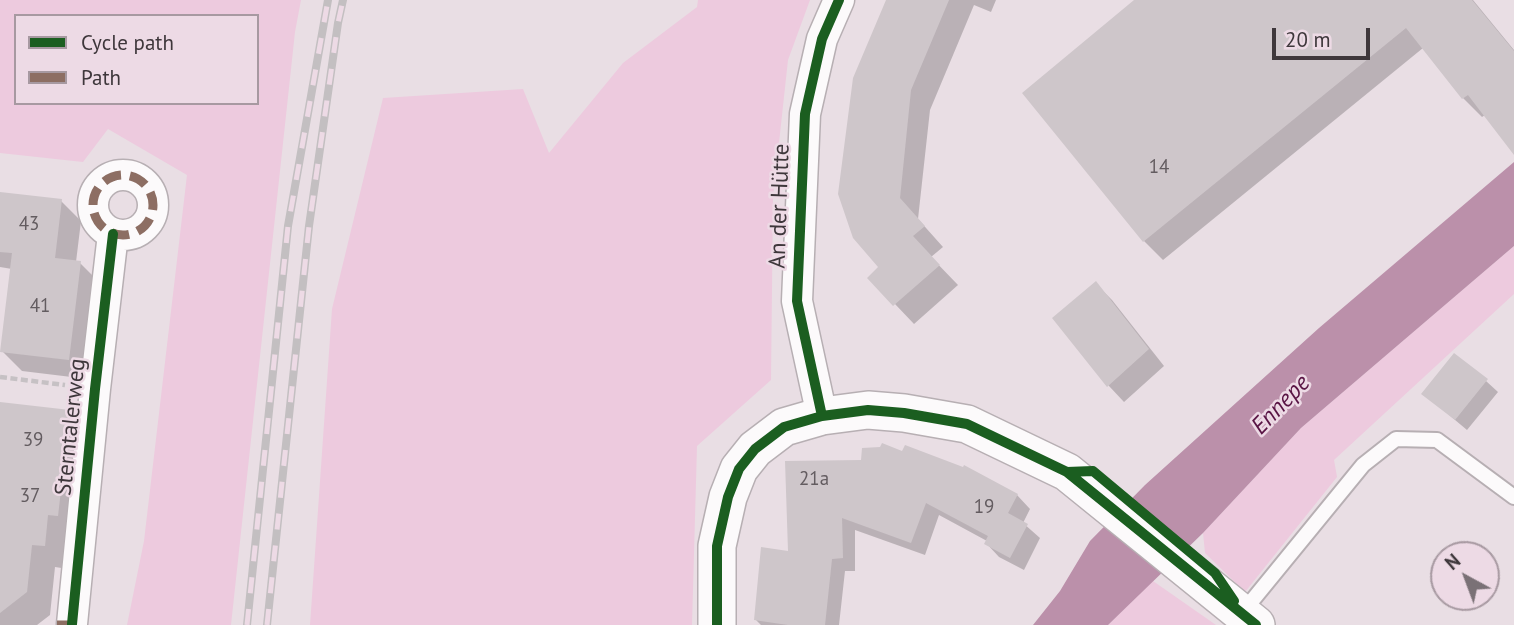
<!DOCTYPE html>
<html>
<head>
<meta charset="utf-8">
<style>
  body { margin:0 }
  #map { position:relative; width:1514px; height:625px; overflow:hidden; background:#e9dee4; font-family:"PT Sans",sans-serif }
  canvas { display:block }
  .legend { position:absolute; left:14px; top:14px; width:245px; height:91px; box-sizing:border-box; background:#eddae5; border:2px solid #a799a1; margin:0; padding:9px 12px; list-style:none; font-size:21px; color:#3e373b }
  .legend li { display:flex; align-items:center; gap:14px; height:35px }
  .legend b { width:35px; border:2px solid #a799a1 }
  .north { position:absolute; left:1430px; top:541px; width:70px; height:70px; box-sizing:border-box; background:#eddae5; border:2px solid #a799a1; border-radius:50%; rotate:319deg; font-size:19px; font-weight:700; line-height:28px; text-align:center; color:#3e373b }
  .north::after { content:''; display:block; margin:auto; width:24px; height:32px; background:#7a7176; clip-path:polygon(50% 0,100% 100%,50% 72%,0 100%) }
  .scale { position:absolute; left:1272px; top:28px; width:98px; height:32px; box-sizing:border-box; border:4px solid #3e373b; border-top:0; padding-left:9px; font-size:21px; line-height:24px; white-space:nowrap; color:#3e373b; -webkit-text-stroke:5px #eddae5; paint-order:stroke }
</style>
</head>
<body>
<div id="map">
<canvas width="1514" height="625"></canvas>
<ul class="legend">
<li><b style="height:9px;background:#1b5e20"></b>Cycle path</li>
<li><b style="height:9px;background:#8d6e63"></b>Path</li>
</ul>
<div class="north">N</div>
<div class="scale">20 m</div>
</div>
<script>
const ctx = document.querySelector('canvas').getContext('2d');
ctx.lineJoin = 'round';
function fillPath(path, color) {
  ctx.fillStyle = color;
  ctx.fill(path, 'evenodd');
}
function stroke(path, color, width, dash) {
  ctx.strokeStyle = color;
  ctx.lineWidth = width;
  ctx.lineCap = dash ? 'butt' : 'round';
  ctx.setLineDash(dash || []);
  ctx.stroke(path);
}
function drawText(font, color, halo, rows, align = 'center') {
  ctx.font = font + ' "PT Sans",sans-serif';
  ctx.lineWidth = 5;
  ctx.setLineDash([]);
  ctx.textBaseline = 'middle';
  ctx.strokeStyle = halo;
  ctx.fillStyle = color;
  for (const [text, x, y, turn = 0] of rows) {
    ctx.save();
    ctx.translate(x, y);
    ctx.rotate((+turn || 0) * Math.PI / 180);
    ctx.textAlign = isNaN(turn) ? turn : align;
    if (halo) ctx.strokeText(text, 0, 0);
    ctx.fillText(text, 0, 0);
    ctx.restore();
  }
}
const green = new Path2D(`
  M0,0H301L295,32L231,625H127L144,541L187,175L108,129L83,162L0,153ZM16,16H257V103H16Z
  M698,0H810L788,60L773,198L771,380L697,446L692,625H310L332,309L383,98L523,89L549,153L623,63L697,7Z
  M1514,246V294L1334,460L1337,477L1245,592L1205,553L1203,533L1301,428Z
  M1153,581L1216,625H1108Z`);
const water = new Path2D(`
  M1514,162V246L1301,428L1203,533L1108,625H1033L1060,591L1090,541L1145,485L1319,328Z`);
const shadow = new Path2D(`
  M887,0H996L991,12L974,5L930,110L918,219L943,247L931,257L958,285L914,324L895,304L881,267Z
  M1137,0H1473L1514,50V150L1485,115L1482,117L1463,98L1423,48L1163,260L1144,241L1024,93Z
  M0,195L61,201L81,221L76,262L80,263L100,283L88,379L22,371L2,351L12,269L0,267Z
  M1096,284L1112,300L1164,366L1124,402L1109,386L1054,318Z
  M1486,381L1498,392L1467,430L1424,394Z
  M0,412H69L93,435L68,569L55,567L50,615L37,625H0Z
  M787,463L1017,495L1030,509L1023,523L1040,538L1024,570L999,557L986,543L987,541L939,515L925,555L855,530V571H845L839,625H761L756,620L790,553Z`);
const building = new Path2D(`
  M886,0H949L911,90L900,198L925,226L913,236L940,265L893,306L867,278L878,267L853,238L838,194L853,78Z
  M1134,0H1472L1514,51V155L1468,95L1462,99L1406,28L1143,242L1022,93Z
  M0,192L62,199L55,258L81,261L69,360L0,352L12,253L0,252Z
  M1096,281L1149,349L1107,387L1052,318Z
  M1454,353L1488,379L1455,420L1421,394Z
  M0,402L70,410L58,516L48,515L45,546L32,545L27,592L0,613Z
  M882,443L902,451L905,445L963,467L964,465L1018,494L1008,513L1028,524L1010,558L984,544L988,536L926,503L911,543L842,518L843,558L832,559L825,625H788L754,620L761,547L788,551L785,461L861,460L862,448L880,447Z`);
const path = new Path2D(`
  M0,377L65,385`);
const service = new Path2D(`
  M1242,613L1363,465L1396,439L1437,440L1514,497`);
const minor = new Path2D(`
  M93 205a30 30 0 1 1 60 0a30 30 0 1 1-60 0Z
  M822,416L797,301L805,114L822,39L839,0
  M72,624L95,389L113,234`);
const tertiary = new Path2D(`
  M717,625V546L728,497L739,469L755,449L784,427L822,416L868,410L904,413L967,424L1067,472L1256,625`);
const rail = new Path2D(`
  M247,625L288,226L328,0
  M267,625L309,226L338,23L343,0`);
const quiet = new Path2D(`
  M93 205a30 30 0 1 1 60 0a30 30 0 1 1-60 0Z
  M57,625H75`);
const cycleway = new Path2D(`
  M822,416L797,301L805,114L822,39L839,0
  M1067,472L1093,471L1215,573L1234,601
  M72,624L95,389L113,234
  M717,625V546L728,497L739,469L755,449L784,427L822,416L868,410L904,413L967,424L1067,472L1256,625`);
const numberNames = [
  ["14",1159,168],
  ["43",29,225],
  ["41",40,307],
  ["39",33,441],
  ["21a",814,480],
  ["37",30,497],
  ["19",984,508]
];
const streetNames = [
  ["An der Hütte",780,206,-88],
  ["Sterntalerweg",71,427,-84]
];
const waterNames = [
  ["Ennepe",1281,405,-46]
];
fillPath(green, '#edcade');
fillPath(water, '#bb90aa');
fillPath(shadow, '#0003');
fillPath(building, '#cec6ca');
stroke(service, '#b7afb3', 18);
stroke(minor, '#b7afb3', 33);
stroke(tertiary, '#b7afb3', 40);
stroke(path, '#c6c1c4', 4.5, [7, 3.5]);
stroke(service, '#fcfafb', 14);
stroke(minor, '#fcfafb', 30);
stroke(tertiary, '#fcfafb', 37);
stroke(rail, '#c3bfc1', 8);
stroke(rail, '#eddae5', 5, [16]);
stroke(quiet, '#8d6e63', 9, [18, 9]);
stroke(cycleway, '#1b5e20', 10);
drawText('19px', '#635c60', null, numberNames);
drawText('23px', '#3e373b', '#eddae5', streetNames);
drawText('italic 24px', '#591444', '#eddae5', waterNames);
</script>
</body>
</html>
